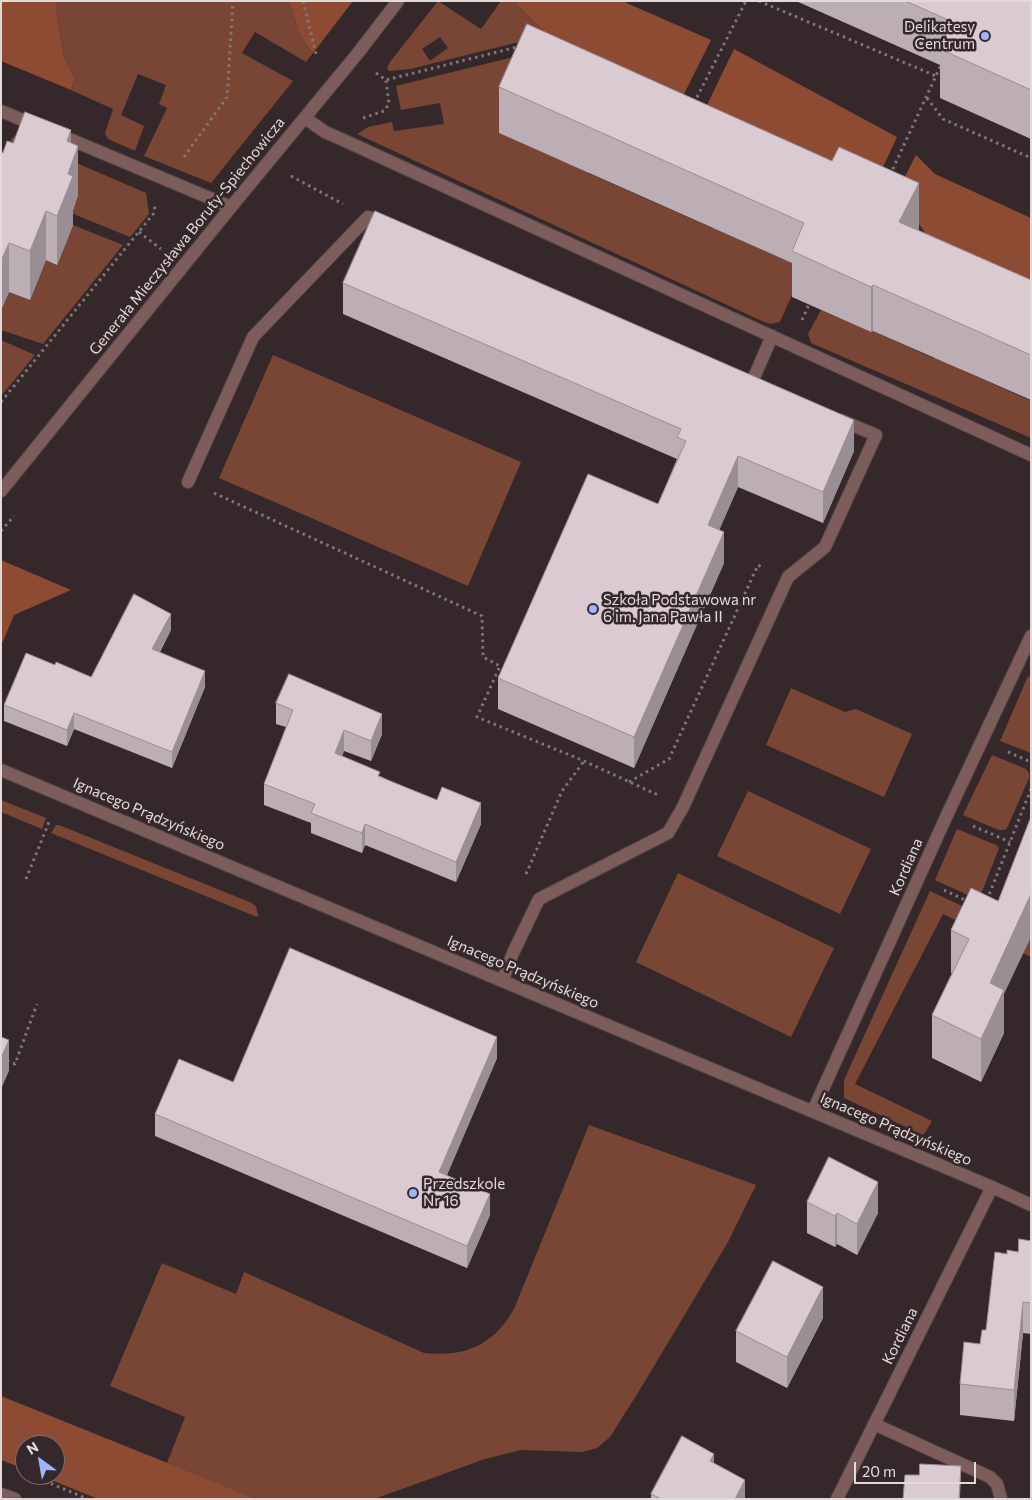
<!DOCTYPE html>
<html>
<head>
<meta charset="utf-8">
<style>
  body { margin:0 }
  #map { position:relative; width:1032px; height:1500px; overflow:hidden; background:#35282b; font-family:Commissioner,sans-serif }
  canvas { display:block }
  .frame { position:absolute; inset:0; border:2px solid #e2d9db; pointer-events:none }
  .north { position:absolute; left:15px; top:1435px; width:50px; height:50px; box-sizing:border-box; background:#35282b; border:1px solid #7a6f71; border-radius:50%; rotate:328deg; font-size:14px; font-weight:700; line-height:20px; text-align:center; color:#e2d9db }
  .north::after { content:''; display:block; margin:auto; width:18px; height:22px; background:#9eb4fd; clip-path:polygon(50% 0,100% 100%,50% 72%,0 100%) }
  .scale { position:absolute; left:854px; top:1462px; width:122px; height:22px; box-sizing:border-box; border:2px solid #e2d9db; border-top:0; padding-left:6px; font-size:15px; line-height:18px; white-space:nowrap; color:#e2d9db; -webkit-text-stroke:4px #35282b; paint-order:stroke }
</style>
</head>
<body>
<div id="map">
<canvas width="1032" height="1500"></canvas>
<div class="frame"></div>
<div class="north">N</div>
<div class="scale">20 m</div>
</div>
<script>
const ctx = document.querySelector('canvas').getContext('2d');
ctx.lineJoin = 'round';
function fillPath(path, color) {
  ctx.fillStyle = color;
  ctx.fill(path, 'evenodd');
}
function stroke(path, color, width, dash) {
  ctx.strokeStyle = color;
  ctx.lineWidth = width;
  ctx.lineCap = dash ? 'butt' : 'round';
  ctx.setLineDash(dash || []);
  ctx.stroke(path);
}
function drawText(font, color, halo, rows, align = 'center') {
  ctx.font = font + ' Commissioner,sans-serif';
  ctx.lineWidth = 5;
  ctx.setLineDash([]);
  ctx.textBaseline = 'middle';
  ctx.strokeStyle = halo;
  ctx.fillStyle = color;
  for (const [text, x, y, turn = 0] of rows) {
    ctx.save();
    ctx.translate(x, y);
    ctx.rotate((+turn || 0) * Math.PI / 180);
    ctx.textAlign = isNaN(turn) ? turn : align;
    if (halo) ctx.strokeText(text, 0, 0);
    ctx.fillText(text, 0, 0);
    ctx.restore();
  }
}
const green = new Path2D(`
  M56,1H289L300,36L313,53L306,62L255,32L242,53L293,81L211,183L144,156L167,108L159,104L166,85L138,74L121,115L144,126L135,151L108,139L105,133L113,109L71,90L75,78L64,58L56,12Z
  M438,1L481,29L501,1H517V5L547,35L410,69L389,71L387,68L390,62ZM440,37L448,48L430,61L422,49Z
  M542,50L499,133L560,160L563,154L591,165L588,173L712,228L715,221L743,233L740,240L804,268L780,322L771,324L764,322L357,134L368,127L392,122L394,131L444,124L440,103L401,110L396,86Z
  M14,136L146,193L149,214L130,237L71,213L1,153Z
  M73,225L123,245L43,344L1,330V299H6L9,292L30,300L46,260Z
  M821,310L871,332L873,331L933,358L937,351L962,370L1031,401V438L811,343L808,334Z
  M1,340L35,355L1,396Z
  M273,355L521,462L468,586L219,478Z
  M1028,676L1031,677V753L1000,741Z
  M791,688L845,712L856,709L912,734L884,797L766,745Z
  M992,755L1026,769L1029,773V778L1008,826L1005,830H999L963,815Z
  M748,791L871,849L840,914L717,856Z
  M1,800L46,818L42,829L1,812Z
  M56,825H59L252,903L256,907L258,915L257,917L51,833Z
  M957,829L996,845L999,848L980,897H972L935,880Z
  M678,873L834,948L791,1037L636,962Z
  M930,891L1031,938V957L943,914L855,1084L932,1121L926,1131L923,1135L844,1098V1080Z
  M589,1125L756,1185L728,1242L644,1383L610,1437L597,1448L582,1452L521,1450L485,1459L374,1499H257L167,1463L185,1417L110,1386L162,1263L236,1294L244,1272L424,1353C465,1357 493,1346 514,1309Z`);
const forest = new Path2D(`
  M1,1H56V12L64,58L75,78L71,90L1,61Z
  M289,1H353L313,53L300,36Z
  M517,1H622L711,40L683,96L547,35L517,5Z
  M734,49L897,137L875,184L706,107Z
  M916,155L935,174L1031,218V284L930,240L897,192Z
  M1,560L71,590L14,615L1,646Z
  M1,1396L257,1499H98L39,1475H55V1445H25V1469L1,1460Z`);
const path = new Path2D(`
  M303,1L317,58
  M759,1L936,76
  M376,73L386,80L521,46
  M927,98L943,119L1031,158
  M694,103L746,1
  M363,118L384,111L389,104L386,80
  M184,157L227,97L233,1
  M890,175L941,65
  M291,176L343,204
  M139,232L161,249
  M802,320L809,304
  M1,402L154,213L155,205
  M214,493L482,616L483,657L500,666L477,717L584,761L658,795
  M1,531L14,516
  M1008,752L1031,762
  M629,782L669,759L758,565L762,567
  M973,826L1010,842
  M526,874L562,791L584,761
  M26,879L49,822
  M944,890L967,901
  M987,900L1031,789
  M1,1058L15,1064L37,1004
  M33,1476L88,1499`);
const service = new Path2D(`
  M1,111L37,126
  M55,133L231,207
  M752,382L772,336
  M188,482L253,337L368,217L388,225
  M502,981L513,953L539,899L668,833L683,807L788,577L825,547L876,435L840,420
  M813,1111L947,815L1031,636
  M874,1424L990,1477L997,1484L1001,1499`);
const pedestrian = new Path2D(`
  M305,118L325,132L341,139L1031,455`);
const minor = new Path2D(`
  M1,491L231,207L358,53L398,1
  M1,770L992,1187L1031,1205
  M837,1499L992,1187`);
const tertiary = new Path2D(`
  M1,1494L15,1499`);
const wall = new Path2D(`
  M796,1H1031V139L940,98V65Z
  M499,87L919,229L918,230L1031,280V400L873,331L871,332L792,297V263L499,133Z
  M13,143H71L78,195L73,210V225L57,265L46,260L30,300L9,292L1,310V152L3,153Z
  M343,283L854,451L823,523L738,487L719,530L724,563L634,768L498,709V678L658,504L677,459L343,314Z
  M171,630L160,652L205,687L172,768L74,729L67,746L4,721V705L55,665L91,677Z
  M276,703L382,734L371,761L344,751L342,756L380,776L481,824L456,882L365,845L362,853L311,833V823L264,805V784L286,727L276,724Z
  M971,888L1004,994V1033L981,1082L932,1058V1015L952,973H951V930Z
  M497,1058L447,1175L490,1215L467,1268L155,1136V1114L233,1082Z
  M807,1202L878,1213L857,1255L837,1244L835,1247L807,1233Z
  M1031,1241V1334L1023,1333L1014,1421L960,1415V1384L980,1344L986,1330L1007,1254L1018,1252Z
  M823,1318L787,1388L736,1362V1331Z
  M714,1464L745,1499H651V1494Z`);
const shadedWall = new Path2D(`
  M71,130V165L78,146V195L73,210V225L57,265V216L67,141Z
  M919,183V229L899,268V222Z
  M46,211V260L30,300V251Z
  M9,243V292L1,310V261Z
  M873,285V331L871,332V287Z
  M854,420V451L823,523V492Z
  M738,456V487L708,556V525Z
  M724,532V563L634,768V737Z
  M171,614V630L152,665V649Z
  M205,671V687L172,768V752Z
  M74,713V729L67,746V730Z
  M382,714V734L371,761V741Z
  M344,730V751L335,774V753Z
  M481,803V824L456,882V862Z
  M365,824V845L362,853V833Z
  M1031,894V937L1004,994V1033L981,1082V1039L990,983Z
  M497,1037V1058L439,1193V1172Z
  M9,1040V1071L1,1089V1058Z
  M878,1182V1213L857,1255V1224Z
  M490,1194V1215L467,1268V1246Z
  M837,1213V1244L835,1247V1216Z
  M823,1287V1318L787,1388V1357Z
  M1023,1302V1333L1014,1421V1390Z
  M714,1454V1485L710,1461Z
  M961,1466L960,1499H959Z
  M745,1480V1499H735Z`);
const building = new Path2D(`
  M906,1H1031V90L940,49L952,22Z
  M527,24L832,161L839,147L919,183L899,222L1031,280V355L873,285L871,287L792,251L804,223L499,87Z
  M25,112L71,130L67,141L78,146L68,174L73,176L57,216L46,211L30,251L9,243L1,261V152L3,153L7,141L13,143Z
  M375,211L854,420L823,492L738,456L708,525L724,532L634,737L498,678L588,474L658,504L686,441L677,437L681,429L343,283Z
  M134,594L171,614L152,649L205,671L172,752L74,713L67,730L4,705L26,653L55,665L56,662L91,677Z
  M289,674L382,714L371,741L344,730L335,753L380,772L378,776L437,800L442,787L481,803L456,862L365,824L362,833L311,813L315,804L264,784L293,710L276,703Z
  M1031,817V894L990,983L1004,990L981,1039L932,1015L969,939L951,930L971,888L998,901Z
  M290,948L497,1037L439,1172L490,1194L467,1246L155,1114L179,1059L233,1082Z
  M1,1037L9,1040L1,1058Z
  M829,1157L878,1182L857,1224L837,1213L835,1216L807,1202Z
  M1019,1239L1031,1241V1303L1023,1302L1014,1390L960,1384L964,1342L980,1344L982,1330H986L995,1252L1007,1254V1250L1018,1252Z
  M773,1261L823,1287L787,1357L736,1331Z
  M682,1436L714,1454L710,1461L745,1480L735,1499H661L651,1494Z
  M920,1464L961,1466L959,1499H903L905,1475H919Z`);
const markers = [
  [985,36,5,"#9eb4fd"],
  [593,609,5,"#9eb4fd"],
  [413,1193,5,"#9eb4fd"]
];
const poiNames = [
  ["Delikatesy",975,27,"right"],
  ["Centrum",975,44,"right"],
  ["Szkoła Podstawowa nr",603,600],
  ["6 im. Jana Pawła II",603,617],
  ["Przedszkole",423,1184],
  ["Nr 16",423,1201]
];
const streetNames = [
  ["Generała Mieczysława Boruty-Spiechowicza",187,236,-51],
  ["Ignacego Prądzyńskiego",149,814,23],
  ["Kordiana",906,867,-66],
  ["Ignacego Prądzyńskiego",523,972,23],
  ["Ignacego Prądzyńskiego",896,1129,23],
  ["Kordiana",900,1336,-64]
];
fillPath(green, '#794635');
fillPath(forest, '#8d4b34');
stroke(service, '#514447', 14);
stroke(pedestrian, '#514447', 14);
stroke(minor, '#514447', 14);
stroke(tertiary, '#514447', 14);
stroke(path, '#817678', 3, [2.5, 4]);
stroke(service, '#7d5d5b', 12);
stroke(pedestrian, '#7d5d5b', 12);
stroke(minor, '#7d5d5b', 12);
stroke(tertiary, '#7d5d5b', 12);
fillPath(wall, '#bbafb5');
fillPath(shadedWall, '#998e94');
fillPath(building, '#dacbd3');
stroke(building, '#998e94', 1);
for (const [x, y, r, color] of markers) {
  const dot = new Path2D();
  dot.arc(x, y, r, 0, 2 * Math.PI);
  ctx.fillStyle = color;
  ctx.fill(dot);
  stroke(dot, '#35282b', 2);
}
drawText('15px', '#e2d9db', '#35282b', poiNames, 'left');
drawText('15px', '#e2d9db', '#35282b', streetNames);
</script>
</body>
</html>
